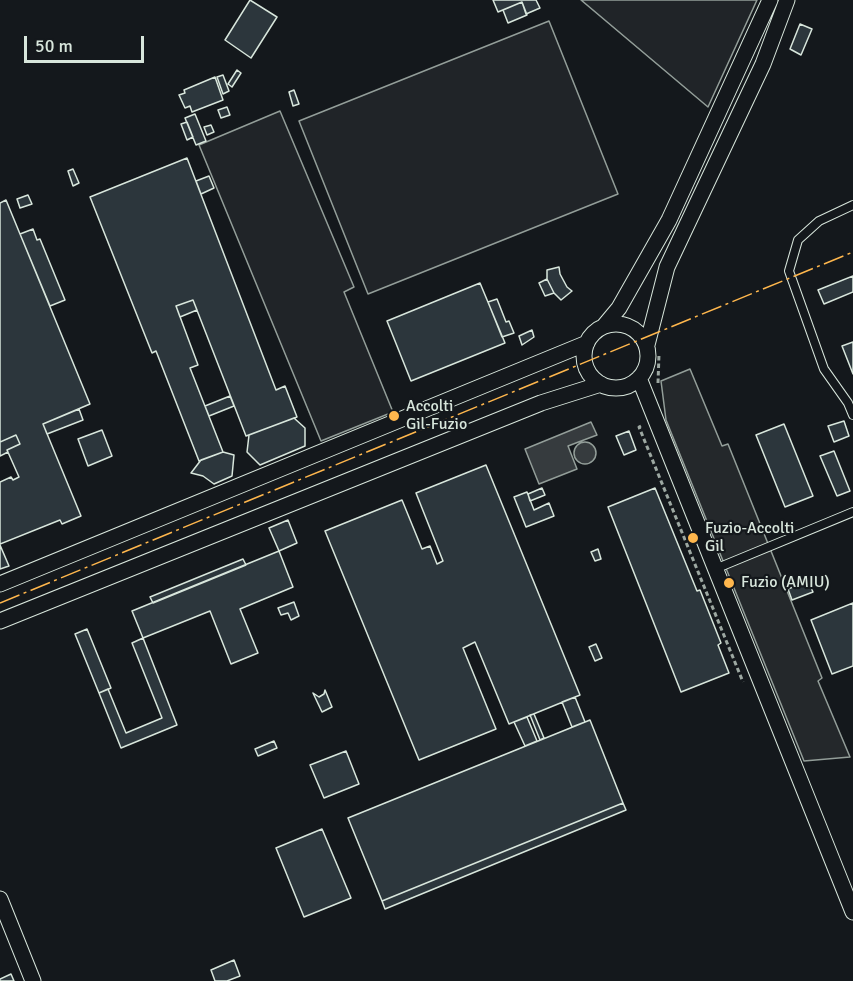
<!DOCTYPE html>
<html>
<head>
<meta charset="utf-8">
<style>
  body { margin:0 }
  #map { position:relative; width:853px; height:981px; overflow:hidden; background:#14181c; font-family:Signika,sans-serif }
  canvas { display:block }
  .scale { position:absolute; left:24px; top:36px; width:120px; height:27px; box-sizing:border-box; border:3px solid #d8e6dc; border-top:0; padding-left:8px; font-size:18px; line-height:21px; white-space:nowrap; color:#d8e6dc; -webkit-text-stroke:4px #14181c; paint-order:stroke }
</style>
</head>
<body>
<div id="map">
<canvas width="853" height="981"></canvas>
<div class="scale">50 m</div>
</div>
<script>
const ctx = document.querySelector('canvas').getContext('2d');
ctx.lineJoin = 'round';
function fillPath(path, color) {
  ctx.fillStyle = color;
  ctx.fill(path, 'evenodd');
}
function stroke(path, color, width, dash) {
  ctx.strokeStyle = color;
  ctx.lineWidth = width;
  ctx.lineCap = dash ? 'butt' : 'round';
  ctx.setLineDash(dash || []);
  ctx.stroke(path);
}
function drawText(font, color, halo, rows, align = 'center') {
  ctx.font = font + ' Signika,sans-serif';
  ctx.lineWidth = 4.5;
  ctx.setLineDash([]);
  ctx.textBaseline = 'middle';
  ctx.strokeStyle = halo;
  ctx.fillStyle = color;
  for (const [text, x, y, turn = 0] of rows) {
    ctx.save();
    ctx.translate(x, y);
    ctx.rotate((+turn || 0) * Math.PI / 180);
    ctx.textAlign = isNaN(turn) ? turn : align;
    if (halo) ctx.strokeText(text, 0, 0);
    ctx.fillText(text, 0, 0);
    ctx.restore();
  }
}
const green = new Path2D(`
  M581,0H757L708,107Z
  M549,21L618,194L368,294L299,121Z
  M280,111L354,287L344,292L393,412L321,441L199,145Z`);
const parking = new Path2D(`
  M690,369L722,446L728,444L822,678L818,681L850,757L804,761L666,420L661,381Z`);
const water = new Path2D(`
  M591,422L597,435L568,446L577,469L539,484L525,449Z
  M574 453a11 11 0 1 1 22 0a11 11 0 1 1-22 0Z`);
const building = new Path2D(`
  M250,0L277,17L251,58L225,40Z
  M493,0H536L540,8L526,14L522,2L498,12Z
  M522,2L527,15L508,23L503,10Z
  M800,24L812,29L801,55L790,49Z
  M237,70L241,73L232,87L228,84Z
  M223,75L229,91L223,94L217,77Z
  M215,77L223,100L192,112L190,106L185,108L179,95L185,93L184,90Z
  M294,90L299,104L293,106L289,92Z
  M227,107L230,115L221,118L218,110Z
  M195,114L206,141L196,145L185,118Z
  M187,122L193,137L187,140L181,124Z
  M211,125L214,132L207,135L204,127Z
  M187,158L276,390L285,386L297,417L246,436L193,300L176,306L198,365L190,368L223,452L199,461L156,351L152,353L90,197Z
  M73,169L79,183L73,186L68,171Z
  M209,176L214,188L201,194L196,181Z
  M28,195L32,204L20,208L17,199Z
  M6,200L90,404L43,424L81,516L62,524L60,520L0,544V482L11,477L13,480L19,477L7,450L20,444L16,435L0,442V203Z
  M33,229L37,240L40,239L65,300L50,306L20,234Z
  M559,267L560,274L567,287L572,291L561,300L554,293L547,279V270Z
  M853,276V292L824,304L818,290Z
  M547,279L554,293L545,296L539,283Z
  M480,283L505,343L411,381L387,321Z
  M497,299L506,322L509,321L514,333L502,337L488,302Z
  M193,300L197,310L180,317L176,306Z
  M532,330L534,337L522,345L519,336Z
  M853,342V374L842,346Z
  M230,396L234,406L209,416L205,406Z
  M79,409L83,420L47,434L43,424Z
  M294,418L305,428V446L260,465L247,452L249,435Z
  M844,421L849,436L834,442L828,426Z
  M784,424L813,496L785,507L756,435Z
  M102,430L112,456L88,466L78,439Z
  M629,431L636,450L624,455L616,436Z
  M16,435L20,444L7,450L8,452L0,456V442Z
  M834,451L850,491L837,496L820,456Z
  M223,452L234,455L232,476L214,484L203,476L191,473L201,460Z
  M486,465L580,695L509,724L475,642L463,648L496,729L419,760L325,531L402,500L422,549L430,546L437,564L443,561L416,493Z
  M542,488L545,495L530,501L528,494Z
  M655,488L697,591L700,590L721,643L718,645L729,673L681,692L608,507Z
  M527,492L534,510L549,503L554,516L526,527L514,497Z
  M288,520L297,543L279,551L269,528Z
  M0,545L9,566L0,569Z
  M598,549L601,559L595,561L591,552Z
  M279,551L293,587L240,609L258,653L231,664L210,611L143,638L132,611Z
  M243,559L246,565L153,603L150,597Z
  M808,581L813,592L792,600L788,589Z
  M294,602L299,616L291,620L288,613L281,615L278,608Z
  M853,603V666L832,674L811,620Z
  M87,629L111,688L99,693L75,634Z
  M143,638L177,725L121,748L99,693L108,689L126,733L162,718L132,643Z
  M596,644L602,658L595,661L589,647Z
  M325,690L332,707L322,712L313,693L319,697L324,694Z
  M575,697L585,722L572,727L562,702Z
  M534,714L544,738L540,740L530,715Z
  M527,717L537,741L525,746L514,722Z
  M590,720L623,803L382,901L348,818Z
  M274,741L277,748L258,756L255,749Z
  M346,751L359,784L324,798L310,765Z
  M623,803L626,810L385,909L382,901Z
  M322,829L351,898L304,917L276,848Z
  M234,960L240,976L227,981H215L211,970Z
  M11,974L14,981H0V979Z`);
const path = new Path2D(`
  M658,383L659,354
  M641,426L639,427L743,682`);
const lane = new Path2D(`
  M853,205L819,221L798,240L789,271L824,369L848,403L853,415
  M715,569L853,512`);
const street = new Path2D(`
  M584 356a32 32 0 1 1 64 0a32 32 0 1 1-64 0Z
  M604,326L619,308L669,220L770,0
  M647,345L667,267L763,64L787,0
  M639,378L853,912
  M0,584L587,343
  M0,621L541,403L601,384
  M0,899L33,981`);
const power = new Path2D(`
  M0,603L853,252`);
const markers = [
  [394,416,6,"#ffb74d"],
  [693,538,6,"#ffb74d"],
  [729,583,6,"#ffb74d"]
];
const poiNames = [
  ["Accolti",406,407],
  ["Gil-Fuzio",406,425],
  ["Fuzio-Accolti",705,529],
  ["Gil",705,547],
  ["Fuzio (AMIU)",741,583]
];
fillPath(green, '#202428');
stroke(green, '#939e99', 1.5);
fillPath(parking, '#24282b');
stroke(parking, '#939e99', 1.5);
fillPath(water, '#363b3e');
stroke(water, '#939e99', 1.5);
fillPath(building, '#2c363c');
stroke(building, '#d8e6dc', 1.5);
stroke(lane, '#d8e6dc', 10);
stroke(street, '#d8e6dc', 17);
stroke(path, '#9da8a2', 3, [4.5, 3]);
stroke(lane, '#14181c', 8);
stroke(street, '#14181c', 15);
stroke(power, '#ffb74d', 1.5, [21, 4.5, 3, 4.5]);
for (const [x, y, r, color] of markers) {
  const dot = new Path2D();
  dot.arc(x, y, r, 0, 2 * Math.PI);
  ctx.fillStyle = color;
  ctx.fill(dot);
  stroke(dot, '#14181c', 2);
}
drawText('16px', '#d8e6dc', '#14181c', poiNames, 'left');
</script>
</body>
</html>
